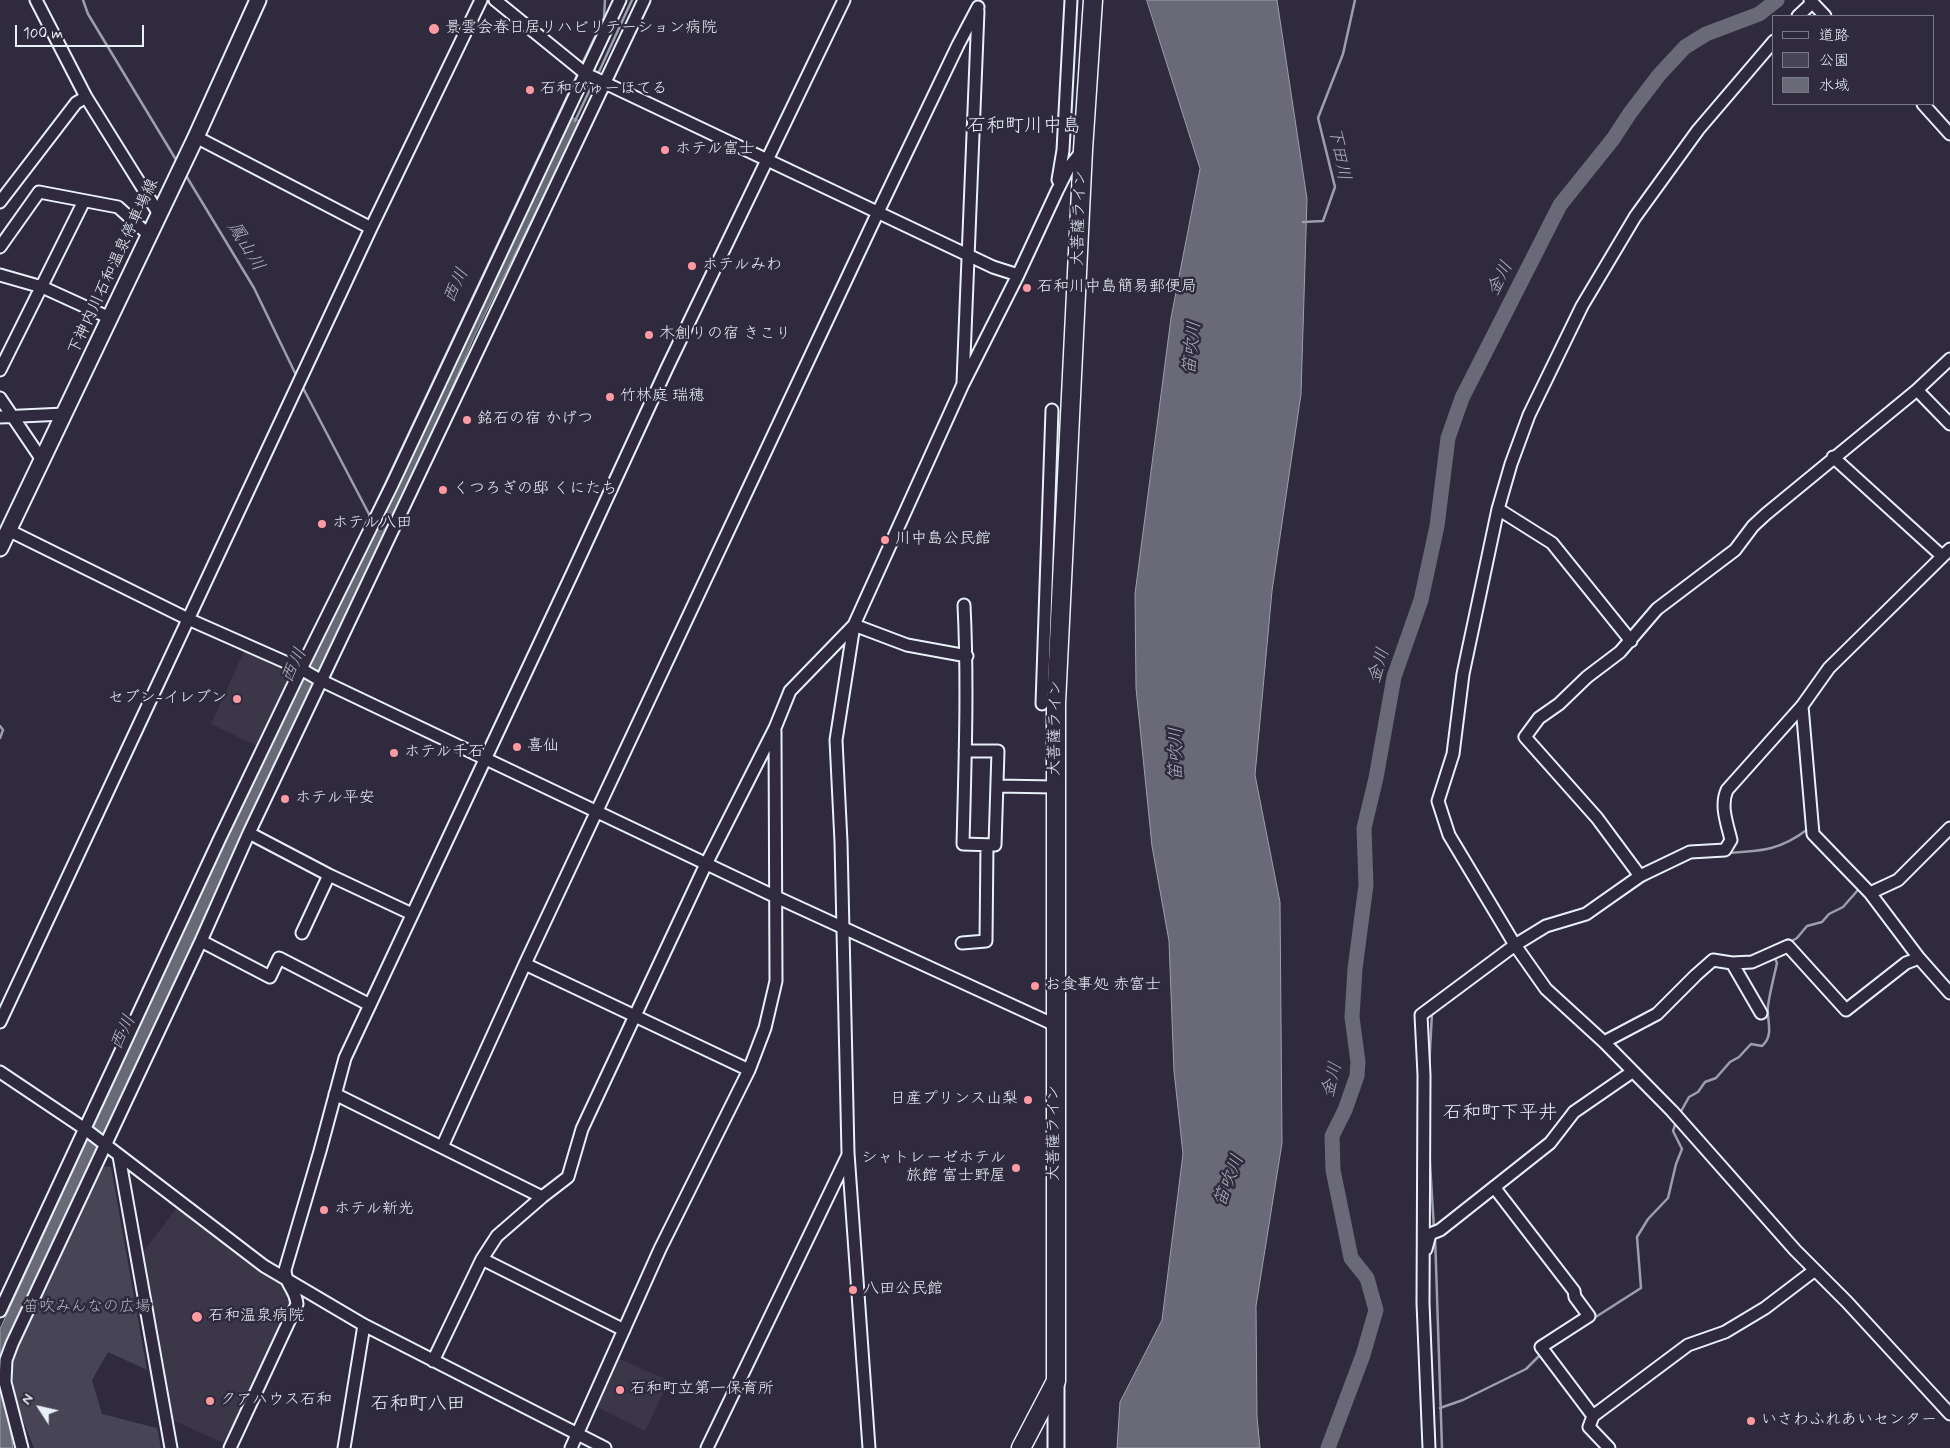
<!DOCTYPE html>
<html>
<head>
<meta charset="utf-8">
<style>
  body { margin:0 }
  #map { position:relative; width:1950px; height:1448px; overflow:hidden; background:#2f2a3d; font-family:Mynerve,"Klee One",sans-serif }
  canvas { display:block }
  .legend { position:absolute; left:1772px; top:15px; width:162px; height:90px; box-sizing:border-box; background:#2f2a3d; border:1px solid #797a88; margin:0; padding:6px 9px; list-style:none; font-size:15px; color:#e8f1f8 }
  .legend li { display:flex; align-items:center; gap:10px; height:25px }
  .legend b { width:25px; border:1px solid #797a88 }
  .north { position:absolute; left:15px; top:1383px; width:50px; height:50px; -webkit-text-stroke:4px #2f2a3d; paint-order:stroke; rotate:305deg; font-size:14px; font-weight:700; line-height:20px; text-align:center; color:#e8f1f8 }
  .north::after { content:''; display:block; margin:auto; width:18px; height:22px; background:#e8f1f8; clip-path:polygon(50% 0,100% 100%,50% 72%,0 100%) }
  .scale { position:absolute; left:15px; top:25px; width:129px; height:22px; box-sizing:border-box; border:2px solid #e8f1f8; border-top:0; padding-left:6px; font-size:15px; line-height:18px; white-space:nowrap; color:#e8f1f8; -webkit-text-stroke:4px #2f2a3d; paint-order:stroke }
</style>
</head>
<body>
<div id="map">
<canvas width="1950" height="1448"></canvas>
<ul class="legend">
<li><b style="height:6px;background:#2f2a3d"></b>道路</li>
<li><b style="height:14px;background:#464455"></b>公園</li>
<li><b style="height:14px;background:#696978"></b>水域</li>
</ul>
<div class="north">N</div>
<div class="scale">100 m</div>
</div>
<script>
const ctx = document.querySelector('canvas').getContext('2d');
ctx.lineJoin = 'round';
function fillPath(path, color) {
  ctx.fillStyle = color;
  ctx.fill(path, 'evenodd');
}
function stroke(path, color, width, dash) {
  ctx.strokeStyle = color;
  ctx.lineWidth = width;
  ctx.lineCap = dash ? 'butt' : 'round';
  ctx.setLineDash(dash || []);
  ctx.stroke(path);
}
function drawText(font, color, halo, rows, align = 'center') {
  ctx.font = font + ' Mynerve,"Klee One",sans-serif';
  ctx.lineWidth = 5;
  ctx.setLineDash([]);
  ctx.textBaseline = 'middle';
  ctx.strokeStyle = halo;
  ctx.fillStyle = color;
  for (const [text, x, y, turn = 0] of rows) {
    ctx.save();
    ctx.translate(x, y);
    ctx.rotate((+turn || 0) * Math.PI / 180);
    ctx.textAlign = isNaN(turn) ? turn : align;
    if (halo) ctx.strokeText(text, 0, 0);
    ctx.fillText(text, 0, 0);
    ctx.restore();
  }
}
const built = new Path2D(`
  M245,649L294,672L261,748L211,724Z
  M181,1202L296,1293L230,1446L166,1417L138,1259Z
  M618,1358L669,1381L645,1431L595,1406Z`);
const green = new Path2D(`
  M100,1166L111,1167L147,1370L108,1352L92,1380L102,1414L157,1428L161,1448H34C22,1416 8,1391 13,1356Z`);
const water = new Path2D(`
  M1147,0H1277L1307,199L1301,394L1272,591L1255,775L1280,902L1282,1143L1256,1306L1257,1417L1260,1448H1117L1120,1402L1162,1320L1183,1154L1174,1071L1169,941L1152,846L1136,688L1135,594L1171,318L1200,169Z
  M569,116L580,121L474,337L402,503L259,798L0,1362L13,1448H0V1329L248,792L391,496Z`);
const stream = new Path2D(`
  M83,0L88,14L178,163
  M581,66L604,18L605,0
  M597,76L632,0
  M575,121L594,81
  M185,174L254,288L297,377
  M1303,222L1323,221L1335,187L1318,118L1343,54L1355,0
  M302,386L370,516
  M370,516L579,71
  M0,726L3,730L0,738
  M1727,853C1761,851 1779,851 1808,829
  M1612,903L1649,878
  M1788,943L1797,938L1807,926L1822,922L1829,914L1843,907L1858,890
  M1429,1069L1432,1013
  M1679,1115L1689,1097L1698,1092L1705,1082L1716,1078L1730,1062L1739,1057L1751,1044L1762,1046C1775,1035 1766,1019 1768,1006C1770,991 1774,977 1777,963L1774,956
  M1429,1147L1434,1229
  M1435,1235L1442,1448
  M1591,1320L1641,1288L1637,1237L1648,1219L1668,1198L1676,1164L1682,1149L1673,1131L1676,1122
  M1440,1408L1463,1400L1526,1369L1541,1354`);
const river = new Path2D(`
  M1328,1448L1363,1355L1376,1310L1367,1278L1351,1258L1333,1170L1332,1136L1345,1110L1357,1076L1358,1062L1352,1017L1355,969L1366,885L1364,828L1376,778L1394,677L1421,600L1437,526L1448,438L1462,398L1560,205L1613,139L1630,113L1659,75L1685,47L1706,34L1759,14L1777,0`);
const minor = new Path2D(`
  M36,0L86,97L159,214
  M495,0L586,74L993,267L1018,275
  M1810,0L1825,16
  M1798,16L1812,3
  M1774,41L1698,130L1635,217L1582,306L1529,415L1511,464L1498,509L1463,674L1453,754L1438,801L1449,835L1515,945L1546,989L1604,1042L1672,1111L1795,1250L1847,1302L1950,1414
  M1923,104L1950,134
  M196,137L371,228
  M1058,180L1063,150L1071,0
  M0,202L76,103L86,97
  M0,247L39,192L118,207L149,235
  M0,275L42,287L110,318
  M0,370L84,201
  M963,382L978,11
  M1917,390L1950,424
  M0,398L42,460
  M0,417L64,414
  M1833,457L1942,556
  M1498,509L1552,543L1631,641
  M8,530L188,619L301,669L320,680L774,896L1055,1025
  M964,605C968,685 965,764 963,844L995,845L998,751H965
  M854,625L907,645L967,656
  M1042,704L1052,410
  M1802,706L1813,834L1870,893L1919,958L1950,993
  M997,786L1055,787
  M249,833L329,875L412,914
  M1640,876L1597,818L1525,737L1539,718L1559,704L1587,677L1620,652L1657,609L1735,550L1753,526L1766,514L1917,390L1950,359
  M1870,893L1898,880L1950,828
  M302,933L329,875
  M201,941L270,977L279,958L370,1005
  M962,943L986,941L987,845
  M1732,963L1752,962L1788,946L1846,1010L1906,963L1919,958
  M525,964L749,1070
  M0,1022L371,228L481,0
  M1604,1042L1657,1014L1696,975L1713,960L1732,963L1761,1013
  M0,1072L85,1129L264,1266L364,1325L605,1448
  M335,1094L542,1197L568,1177L582,1129L706,864L775,728L790,691L854,625
  M442,1147L525,964L878,212L958,45L978,7
  M119,1156L171,1448
  M1494,1187L1574,1291L1575,1297L1589,1316L1541,1347L1593,1416
  M1426,1249L1430,1234L1440,1230L1550,1143L1574,1112L1632,1072
  M482,1259L624,1330
  M0,1311L220,838L301,669L391,487L620,0
  M433,1361L482,1259L497,1236L542,1197
  M22,1448L5,1382L6,1360L12,1344L201,941L249,833L644,0
  M230,1448L297,1304C295,1287 286,1287 285,1270L320,1151L345,1058L572,574L667,368L844,0
  M344,1448L364,1325
  M571,1448L660,1249L749,1070L765,1028L776,981L775,731
  M707,1448L848,1155
  M869,1448L848,1153L841,842L836,740L854,625L963,384L1018,275L1057,191L1069,167L1083,150
  M1429,1448L1423,1303L1424,1075L1421,1015L1515,945L1546,926L1586,914L1640,876L1690,852L1725,850L1731,840C1727,823 1720,806 1727,790L1802,706L1829,668L1950,549
  M1609,1448L1589,1427L1593,1416L1688,1345L1725,1332L1765,1308L1815,1270`);
const major = new Path2D(`
  M0,548L196,137L258,0
  M1056,1448V1381`);
const highway = new Path2D(`
  M1021,1448L1056,1381V703L1083,150L1093,0`);
const markers = [
  [434,29,6,"#ff9aa2"],
  [530,90,5,"#ff9aa2"],
  [665,150,5,"#ff9aa2"],
  [692,266,5,"#ff9aa2"],
  [1027,288,5,"#ff9aa2"],
  [649,335,5,"#ff9aa2"],
  [610,397,5,"#ff9aa2"],
  [467,420,5,"#ff9aa2"],
  [443,490,5,"#ff9aa2"],
  [322,524,5,"#ff9aa2"],
  [885,540,5,"#ff9aa2"],
  [237,699,5,"#ff9aa2"],
  [517,747,5,"#ff9aa2"],
  [394,753,5,"#ff9aa2"],
  [285,799,5,"#ff9aa2"],
  [1035,986,5,"#ff9aa2"],
  [1028,1100,5,"#ff9aa2"],
  [1016,1168,5,"#ff9aa2"],
  [324,1210,5,"#ff9aa2"],
  [853,1290,5,"#ff9aa2"],
  [197,1317,6,"#ff9aa2"],
  [620,1390,5,"#ff9aa2"],
  [210,1401,5,"#ff9aa2"],
  [1751,1421,5,"#ff9aa2"]
];
const poiNames = [
  ["景雲会春日居リハビリテーション病院",445,29],
  ["石和びゅーほてる",540,90],
  ["ホテル富士",675,150],
  ["ホテルみわ",702,266],
  ["石和川中島簡易郵便局",1037,288],
  ["木創りの宿 きこり",659,335],
  ["竹林庭 瑞穂",620,397],
  ["銘石の宿 かげつ",477,420],
  ["くつろぎの邸 くにたち",453,490],
  ["ホテル八田",332,524],
  ["川中島公民館",895,540],
  ["セブン-イレブン",227,699,"right"],
  ["喜仙",527,747],
  ["ホテル千石",404,753],
  ["ホテル平安",295,799],
  ["お食事処 赤富士",1045,986],
  ["日産プリンス山梨",1018,1100,"right"],
  ["シャトレーゼホテル",1006,1159,"right"],
  ["旅館 富士野屋",1006,1177,"right"],
  ["ホテル新光",334,1210],
  ["八田公民館",863,1290],
  ["石和温泉病院",208,1317],
  ["石和町立第一保育所",630,1390],
  ["クアハウス石和",220,1401],
  ["いさわふれあいセンター",1761,1421]
];
const streetNames = [
  ["大菩薩ライン",1080,218,-88],
  ["下神内川石和温泉停車場線",114,267,-65],
  ["大菩薩ライン",1056,728,-89],
  ["大菩薩ライン",1055,1133,-90]
];
const parkNames = [
  ["笛吹みんなの広場",87,1308]
];
const waterNames = [
  ["下田川",1338,154,79],
  ["鳳山川",245,247,59],
  ["金川",1501,279,-63],
  ["西川",457,286,-65],
  ["笛吹川",1193,348,-84],
  ["西川",295,666,-65],
  ["金川",1380,666,-73],
  ["笛吹川",1177,754,-90],
  ["西川",124,1033,-65],
  ["金川",1333,1080,-76],
  ["笛吹川",1230,1181,-69]
];
const quarterNames = [
  ["石和町川中島",1024,127],
  ["石和町下平井",1500,1114],
  ["石和町八田",418,1405]
];
fillPath(built, '#3b3749');
fillPath(green, '#464455');
fillPath(water, '#696978');
stroke(water, '#9c9fab', 1);
stroke(stream, '#9c9fab', 2.5);
stroke(river, '#696978', 15);
stroke(minor, '#e8f1f8', 15);
stroke(major, '#e8f1f8', 19);
stroke(highway, '#e8f1f8', 21);
stroke(minor, '#2f2a3d', 11);
stroke(major, '#2f2a3d', 15);
stroke(highway, '#2f2a3d', 18);
for (const [x, y, r, color] of markers) {
  const dot = new Path2D();
  dot.arc(x, y, r, 0, 2 * Math.PI);
  ctx.fillStyle = color;
  ctx.fill(dot);
  stroke(dot, '#2f2a3d', 2);
}
drawText('16px', '#e8f1f8', '#2f2a3d', poiNames, 'left');
drawText('16px', '#e8f1f8', '#2f2a3d', streetNames);
drawText('16px', '#afb4bf', '#2f2a3d', parkNames);
drawText('italic 18px', '#afb4be', '#2f2a3d', waterNames);
drawText('19px', '#e8f1f8', '#2f2a3d', quarterNames);
</script>
</body>
</html>
